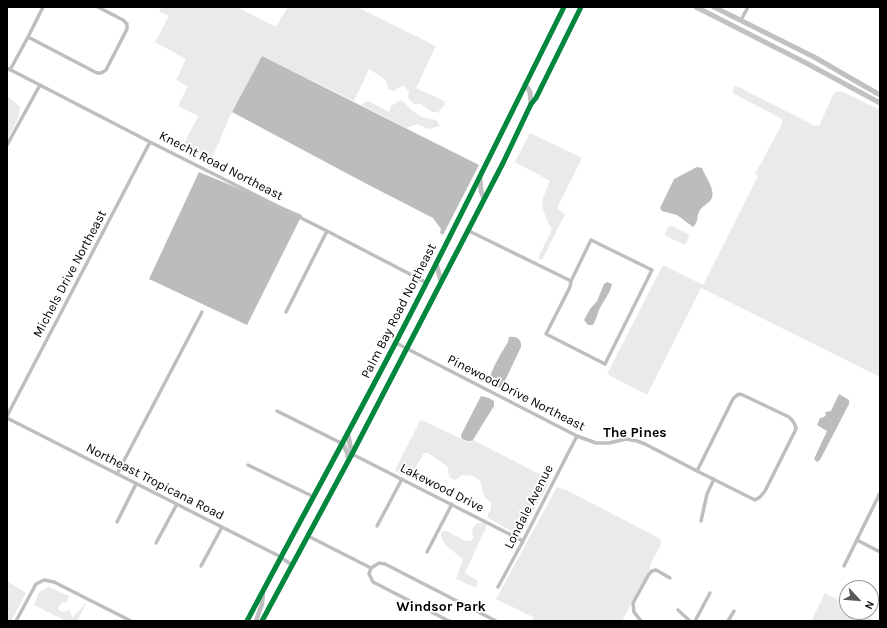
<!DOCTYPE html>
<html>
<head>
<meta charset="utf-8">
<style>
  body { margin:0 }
  #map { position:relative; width:887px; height:628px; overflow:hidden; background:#fff; font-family:Karla,sans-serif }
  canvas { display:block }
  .frame { position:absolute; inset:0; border:8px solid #000; pointer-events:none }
  .north { position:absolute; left:839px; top:580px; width:40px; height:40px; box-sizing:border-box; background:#fff; border:1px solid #999; border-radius:50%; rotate:116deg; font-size:11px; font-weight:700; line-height:16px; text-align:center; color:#000 }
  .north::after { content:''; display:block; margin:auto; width:14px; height:18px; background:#595959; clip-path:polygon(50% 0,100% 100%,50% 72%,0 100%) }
</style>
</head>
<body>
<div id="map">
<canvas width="887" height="628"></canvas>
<div class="frame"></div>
<div class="north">N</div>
</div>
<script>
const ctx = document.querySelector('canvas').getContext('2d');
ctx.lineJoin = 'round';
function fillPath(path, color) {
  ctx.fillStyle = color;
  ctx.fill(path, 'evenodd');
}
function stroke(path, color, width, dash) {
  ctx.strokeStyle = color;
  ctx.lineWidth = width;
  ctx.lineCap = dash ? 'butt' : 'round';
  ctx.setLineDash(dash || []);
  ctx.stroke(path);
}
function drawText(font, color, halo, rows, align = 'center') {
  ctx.font = font + ' Karla,sans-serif';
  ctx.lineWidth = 3.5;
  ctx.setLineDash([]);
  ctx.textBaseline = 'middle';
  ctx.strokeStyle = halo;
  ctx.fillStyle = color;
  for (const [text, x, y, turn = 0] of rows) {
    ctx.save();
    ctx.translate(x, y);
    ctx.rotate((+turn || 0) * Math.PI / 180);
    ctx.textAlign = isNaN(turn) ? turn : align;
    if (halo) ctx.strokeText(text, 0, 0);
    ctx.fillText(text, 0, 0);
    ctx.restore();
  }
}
const green = new Path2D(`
  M159,7H237L276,27L288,7H357L436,46L416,88L444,101L445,105L438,112H432L421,104H414L408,98L409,91L403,85L394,91L388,89L386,80L369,69L354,101L262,56L230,116L212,158L183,146L198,116L178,106L188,86L176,80L186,59L155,42L169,16L160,12Z
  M735,85L815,126H819L834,93L841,91L880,110V377L701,288L647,395L607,374L663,265L703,285L758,176L755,174L782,124V119L734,94L732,91Z
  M7,96L20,107L18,118L9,136L7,138Z
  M401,100L409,107L410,109L422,117L436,120L440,126L429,129L417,124L407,128L361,105L368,101L389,112L391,106Z
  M530,133L582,158L557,208L565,214L542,260L538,258L552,229L550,227L542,207L543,198L550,181L515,162Z
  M669,226H672L688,234L689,237L686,244H683L666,236L665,233Z
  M422,420L466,441L470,442L473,440L547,478L549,481L547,487L521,534H517L488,518V514L491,509V503L484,496L480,480L472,476L462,475L455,480C447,478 449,472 447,466L428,453H424L411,475L408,477L397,472L395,470L420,421Z
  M557,487L566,490L657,537L661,540V544L650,565V569L622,621H532L533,617L496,599Z
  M478,523H483L487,525L465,573L478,581L476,587L472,586L456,579L463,559C455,551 441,547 441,533L444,531H446L466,541H471L473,538L472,528Z
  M7,581L26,593L11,621H7Z
  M49,587L69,596L67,602L61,603L58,609L62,612L70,610L72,618L87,602L77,621H66L34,605L39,592Z
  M825,593L847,605V612H859L875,621H811Z`);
const water = new Path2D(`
  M262,56L479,165L443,235L440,233L441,229L433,218L363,182L232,112Z
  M697,167L702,168C705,177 718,192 710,201C707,204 703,206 700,210C696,216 699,222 693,227L677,215L662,211L660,208L674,179Z
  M199,172L302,215L247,325L149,279Z
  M607,282L612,284C610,294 603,301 599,310C597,315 596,320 593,325H588L584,320L590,309L597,301L604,284Z
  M509,337C516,336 522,339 521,347L503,385L501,388L496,387L488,383C492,368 500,355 508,342Z
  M839,394L849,400V404L820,460L817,462L814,459L827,431L817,425L820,418L824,417L826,415L825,412L831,411Z
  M481,396L489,398L494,401V406L473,440C469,442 467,441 462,439L461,435Z`);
const stream = new Path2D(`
  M7,8L8,7`);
const minor = new Path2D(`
  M43,7L28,37L97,73H101L106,70L127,29V24L123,20L98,7
  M741,20L748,7
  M7,68L150,142L327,231L427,283
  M10,70L28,37
  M7,145L40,85
  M467,230L571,281
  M591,240L652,270L605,364L546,334L570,287L571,281Z
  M286,312L327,231
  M396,343L577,436L596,443H609L626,439L637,441L645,444L697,471
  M740,394L745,396L789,417C793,421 795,423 796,429L765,491L760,497L755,500L697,471L733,399L737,395Z
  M277,411L343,444
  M7,416L150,142
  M7,418L279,556L292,565
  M352,454L523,541
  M248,465L314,497
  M117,474L202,312
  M701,521L707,494L714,479
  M117,522L136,484
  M377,526L402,479
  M308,536L371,568
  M857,540L880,552
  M156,543L177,504
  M427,552L452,504
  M201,566L222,527
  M844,566L880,493
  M498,587L523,541L577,436
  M678,610L690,621
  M16,621L36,584L44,580L54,582L131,621
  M449,621L373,582L369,574L371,568L379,563L385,564L496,621
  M641,621L634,612L633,603L649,574L652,571L656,570L670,578
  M695,621L710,593
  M728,621L734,611`);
const tertiary = new Path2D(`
  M256,621L262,604L263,592`);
const secondary = new Path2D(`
  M696,7L808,64L880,103
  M714,7L814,57L880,95
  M525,84L530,92L531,104
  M480,178L481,191L484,198
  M436,263L441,281
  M348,435L352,454
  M343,444L347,452L349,460
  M247,621C296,528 347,436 396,342C454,231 508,119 564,7
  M262,621L352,454L503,163L531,104L536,98L581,7`);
const cycleway = new Path2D(`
  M247,621C296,528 347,436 396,342C454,231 508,119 564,7
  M262,621L352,454L503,163L531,104L536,98L581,7`);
const streetNames = [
  ["Knecht Road Northeast",221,166,27],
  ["Michels Drive Northeast",70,274,-62],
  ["Palm Bay Road Northeast",399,311,-63],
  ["Pinewood Drive Northeast",516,393,27],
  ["Northeast Tropicana Road",155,482,27],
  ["Lakewood Drive",442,488,27],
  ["Londale Avenue",529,507,-63]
];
const neighbourhoodNames = [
  ["The Pines",635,433],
  ["Windsor Park",441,607]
];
fillPath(green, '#eaeaea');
fillPath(water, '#bcbcbc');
stroke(stream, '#bcbcbc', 1);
stroke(minor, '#bebebe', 3.5);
stroke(tertiary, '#bebebe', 4.5);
stroke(secondary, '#c1c1c1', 5);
stroke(cycleway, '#00873e', 5);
drawText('13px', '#000', '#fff', streetNames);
drawText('bold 14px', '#000', '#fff', neighbourhoodNames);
</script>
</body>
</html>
